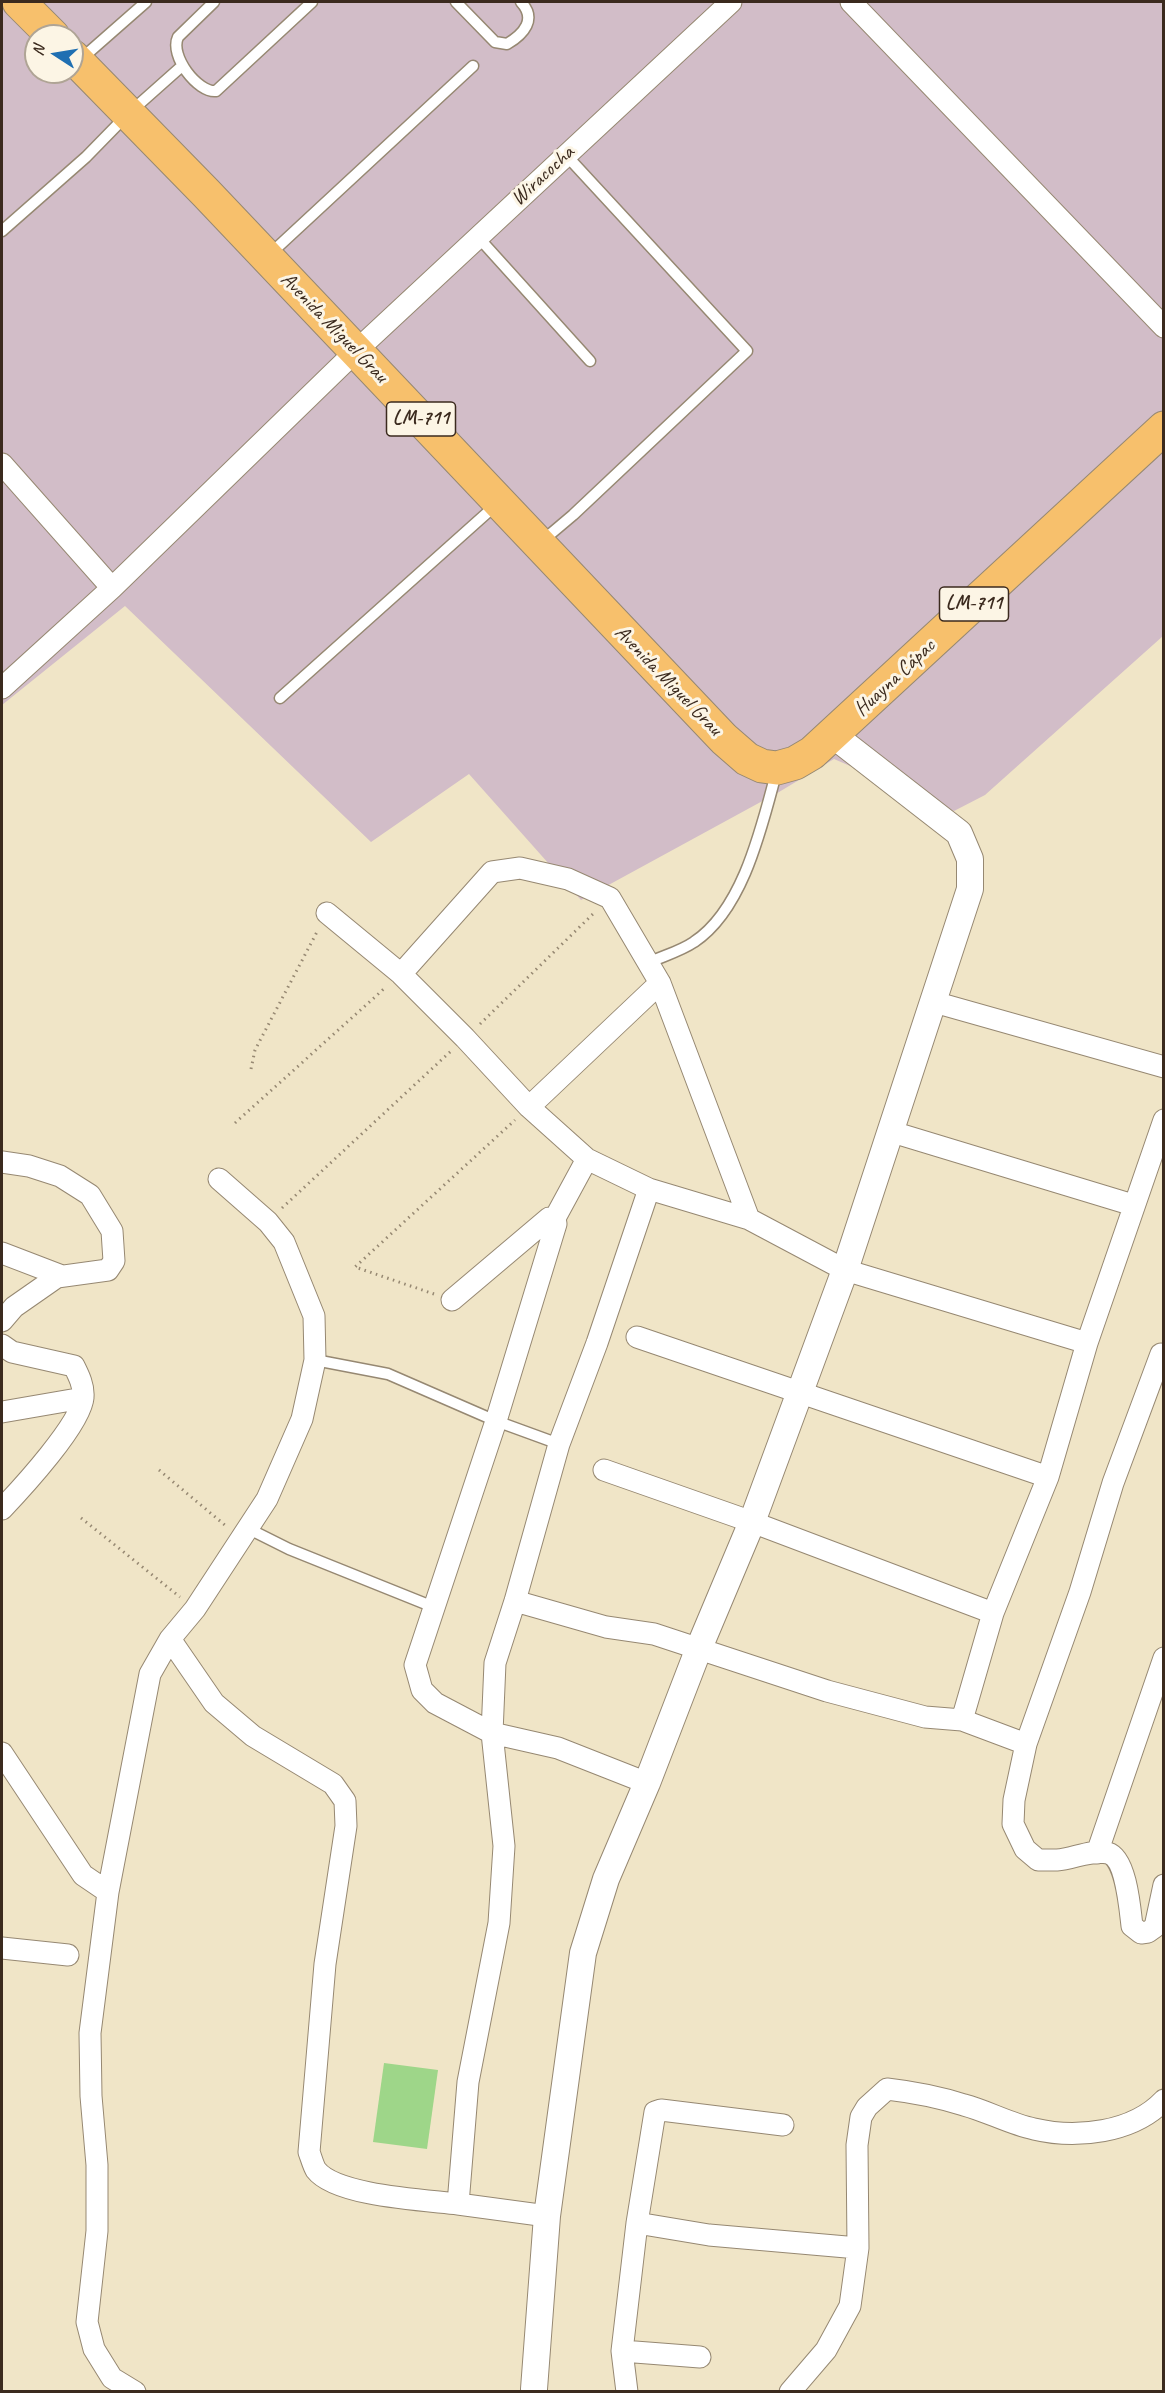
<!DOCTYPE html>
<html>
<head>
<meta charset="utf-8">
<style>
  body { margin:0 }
  #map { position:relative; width:1165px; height:2393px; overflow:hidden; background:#f0e5c7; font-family:Caveat,sans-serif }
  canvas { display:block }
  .frame { position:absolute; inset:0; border:3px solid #3b2a1e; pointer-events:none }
  .north { position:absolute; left:24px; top:24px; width:60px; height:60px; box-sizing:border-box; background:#fcf5e5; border:2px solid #afa495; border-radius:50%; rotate:282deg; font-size:16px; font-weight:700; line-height:24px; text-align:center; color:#3b2a1e }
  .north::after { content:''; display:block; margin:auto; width:21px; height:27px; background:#1f6fb2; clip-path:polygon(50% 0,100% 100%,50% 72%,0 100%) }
</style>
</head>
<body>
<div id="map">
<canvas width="1165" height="2393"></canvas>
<div class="frame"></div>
<div class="north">N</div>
</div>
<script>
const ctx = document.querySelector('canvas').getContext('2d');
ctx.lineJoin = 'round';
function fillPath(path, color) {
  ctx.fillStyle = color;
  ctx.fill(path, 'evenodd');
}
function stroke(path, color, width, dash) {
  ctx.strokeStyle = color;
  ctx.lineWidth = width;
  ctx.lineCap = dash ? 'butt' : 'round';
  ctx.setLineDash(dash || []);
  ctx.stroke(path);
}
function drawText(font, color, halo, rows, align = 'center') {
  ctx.font = font + ' Caveat,sans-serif';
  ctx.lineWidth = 6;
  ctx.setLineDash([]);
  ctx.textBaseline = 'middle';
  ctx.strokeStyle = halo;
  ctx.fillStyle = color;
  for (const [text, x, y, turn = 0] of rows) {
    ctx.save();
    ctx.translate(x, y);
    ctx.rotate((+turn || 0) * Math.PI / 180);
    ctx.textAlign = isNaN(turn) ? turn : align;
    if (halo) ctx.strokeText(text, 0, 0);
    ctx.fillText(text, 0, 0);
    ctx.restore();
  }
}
const industrial = new Path2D(`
  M2,2H1163V636L985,795L954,811L834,759L779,792L581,900L469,774L371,842L125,606L2,705ZM36,36H72V72H36Z`);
const green = new Path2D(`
  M384,2063L438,2070L427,2149L373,2142Z`);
const path = new Path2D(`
  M480,1024L595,912
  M251,1069L255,1050L318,930
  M235,1123L386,987
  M282,1208L451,1051
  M434,1294L355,1267L515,1120
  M159,1470L226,1526
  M81,1518L180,1597`);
const service = new Path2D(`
  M214,2L178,37C169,56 198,93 216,91L312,2
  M456,2L495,42L507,44C524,34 537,19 521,2
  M80,60L146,2
  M2,231L86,157L128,114L182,66
  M478,237L590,361
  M269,255L473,66
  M541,542L573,515L747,351L566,155
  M280,698L497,504
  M648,963C663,956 681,951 694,942C744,909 762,825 777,770
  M315,1360L388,1374L496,1421L559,1444
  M249,1529L289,1549L436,1608`);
const minor = new Path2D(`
  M851,2L1164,327
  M2,464L112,588
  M2,688L112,588L356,351L731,2
  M327,913L401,974L465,1038L529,1107L587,1159L649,1189L749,1219L845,1270L1087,1343
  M401,974L492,872L520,868L568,879L610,898L660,983L749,1219
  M934,1002L1164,1067
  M529,1107L660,983
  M889,1131L1133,1205
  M2,1162L29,1166L60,1176L90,1195L112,1231L114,1261L108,1270L57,1277L14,1307L2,1321
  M555,1218L587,1159
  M2,1253L62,1276
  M452,1300L549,1218H555L556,1224L496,1421L415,1665L422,1690L435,1703L492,1733L558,1748L647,1783
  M637,1337L1048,1477
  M2,1345L12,1352L74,1366C79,1376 84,1386 83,1397C82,1423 21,1489 2,1509
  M1161,1354L1113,1483L1080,1592L1026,1744L1014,1800L1013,1824L1025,1849L1038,1860C1044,1860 1051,1860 1057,1860C1073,1859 1092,1849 1108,1853C1126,1858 1130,1909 1132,1926L1141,1933L1148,1932L1155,1927L1164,1885
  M2,1412L83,1398
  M604,1470L752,1522L993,1613
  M515,1601L606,1627L654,1634L827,1691L925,1717L962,1720
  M170,1639L214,1703L253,1736L333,1784L345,1801L346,1826L325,1964L309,2152C311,2157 313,2165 316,2170C336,2196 425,2200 458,2204
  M1026,1744L962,1720L993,1613L1048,1477L1087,1343L1164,1120
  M2,1753L83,1875L108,1892
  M1097,1853L1164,1658
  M2,1948L68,1955
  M547,2216L458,2204L468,2082L499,1923L504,1846L492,1733L495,1663L515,1601L559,1444L597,1343L649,1189
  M637,2223L709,2235L858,2248
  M622,2351L700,2357
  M135,2392L112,2378L94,2349L87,2322L97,2231V2165L91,2096L90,2033L108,1892L150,1674L170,1639L195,1609L267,1499L302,1419L315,1360L314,1316L284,1242L268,1222L219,1179
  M627,2392L622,2351L637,2223L655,2112L661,2110L783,2125
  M790,2392L826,2350L850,2306L858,2248L857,2145L861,2117L867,2107L887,2089C913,2092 939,2097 964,2105C987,2111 1010,2124 1034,2129C1076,2139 1133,2133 1164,2100`);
const tertiary = new Path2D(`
  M534,2389L547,2216L583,1953L606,1879L647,1783L699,1648L752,1522L845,1270L970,889V859L959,833L833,735`);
const primary = new Path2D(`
  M19,2L53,36
  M72,56L206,193L724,739L747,759L762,766L777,768L795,763L812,753L1164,428`);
const shields = [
  [421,419,69],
  [974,604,69]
];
const shieldNames = [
  ["LM-711",421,419],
  ["LM-711",974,604]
];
const streetNames = [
  ["Wiracocha",543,176,-43],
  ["Avenida Miguel Grau",334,328,46],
  ["Huayna Cápac",895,678,-43],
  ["Avenida Miguel Grau",668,681,46]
];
fillPath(industrial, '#d2bdc8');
fillPath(green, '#9ed689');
stroke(service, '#968872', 13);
stroke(minor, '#968872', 23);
stroke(tertiary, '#968872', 28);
stroke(primary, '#968872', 35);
stroke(path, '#968872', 3, [1.5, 4.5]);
stroke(service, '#fff', 10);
stroke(minor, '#fff', 21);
stroke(tertiary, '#fff', 26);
stroke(primary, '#f7c06c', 33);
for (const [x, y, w] of shields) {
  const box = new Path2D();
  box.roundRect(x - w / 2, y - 17, w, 34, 4.5);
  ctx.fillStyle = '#fcf5e5';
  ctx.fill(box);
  stroke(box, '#3b2a1e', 1.5);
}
drawText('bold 20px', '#3b2a1e', null, shieldNames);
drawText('21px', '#3b2a1e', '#fcf5e5', streetNames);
</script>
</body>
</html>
